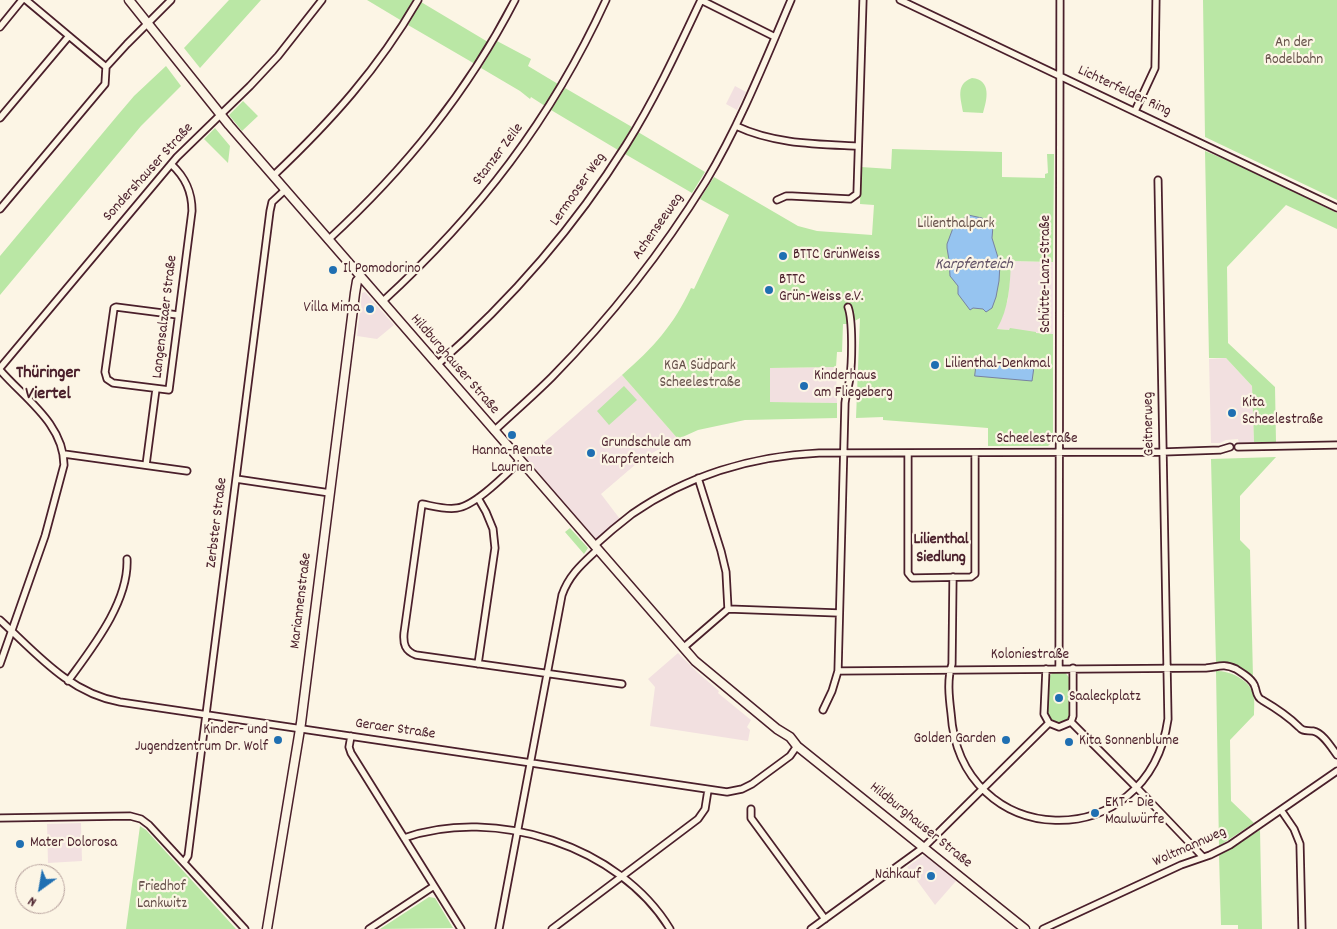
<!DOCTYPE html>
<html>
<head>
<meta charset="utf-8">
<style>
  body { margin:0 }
  #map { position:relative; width:1337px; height:929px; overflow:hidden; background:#fcf5e5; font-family:Dekko,sans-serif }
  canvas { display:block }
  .north { position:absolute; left:15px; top:864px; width:50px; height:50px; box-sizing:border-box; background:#fcf5e5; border:1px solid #b59f9b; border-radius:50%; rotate:212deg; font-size:14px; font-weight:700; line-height:20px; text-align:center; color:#4a1f2b }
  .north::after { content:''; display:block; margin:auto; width:18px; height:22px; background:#1f6fb2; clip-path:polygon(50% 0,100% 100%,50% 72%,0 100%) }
</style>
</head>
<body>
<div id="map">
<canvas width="1337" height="929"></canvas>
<div class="north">N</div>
</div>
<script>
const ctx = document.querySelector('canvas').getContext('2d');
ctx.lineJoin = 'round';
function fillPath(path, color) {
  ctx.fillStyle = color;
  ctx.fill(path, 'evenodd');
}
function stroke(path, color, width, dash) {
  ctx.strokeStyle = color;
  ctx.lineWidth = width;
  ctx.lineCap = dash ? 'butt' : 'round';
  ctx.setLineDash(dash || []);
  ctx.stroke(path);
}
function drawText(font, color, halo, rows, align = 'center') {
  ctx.font = font + ' Dekko,sans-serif';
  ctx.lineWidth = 4.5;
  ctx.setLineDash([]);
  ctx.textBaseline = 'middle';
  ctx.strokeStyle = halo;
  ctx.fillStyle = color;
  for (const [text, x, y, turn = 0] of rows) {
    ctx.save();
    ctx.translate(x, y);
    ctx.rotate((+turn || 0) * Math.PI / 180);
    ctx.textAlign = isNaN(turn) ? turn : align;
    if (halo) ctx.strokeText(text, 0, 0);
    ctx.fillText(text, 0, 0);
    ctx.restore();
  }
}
const built = new Path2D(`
  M735,86L746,92L737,110L726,104Z
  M1011,261L1053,262V334L997,329L1008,299Z
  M365,292L394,325L377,339L357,336L362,293Z
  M1226,358L1252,386L1254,442L1239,443L1238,439L1226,440L1220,443H1211L1209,359Z
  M836,367L837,403L770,402V368Z
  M622,375L678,439L643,458L601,494L620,519L596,539L526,458Z
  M678,653L697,672L719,691L718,693L751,720L747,727L750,730L748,741L650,726L655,687L648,679Z
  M81,823L82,861L48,863L47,824Z
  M924,855L956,881L935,905L907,867Z`);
const green = new Path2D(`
  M229,0H261L200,68L184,48Z
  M367,0H413L402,21Z
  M1203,0H1337V200L1205,137Z
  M421,2L488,42L475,64L408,25Z
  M497,41L531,59L528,66L558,84L545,106L531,97L530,99L520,91L481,68Z
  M166,66L181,86L141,126L0,295V256L117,116L134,96Z
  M972,78C992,80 987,100 983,113L963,112C961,99 955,84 972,78Z
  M565,88L632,127L618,150L551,110Z
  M243,101L258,116L242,131L229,115Z
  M215,128L230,146L228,163L204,139Z
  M638,132L705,172L692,193L625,154Z
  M892,149L1002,152V177L1045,178V174L1048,173L1047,154H1054L1053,262L1011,261C1010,285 1009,308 997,329L1009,330L1010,328L1036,332V333L1053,334V441L1048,446H988V428L883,420V417L856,418L860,318L849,324H843L842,352H837L836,367L770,368V402L837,403V418L745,420L698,430L678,439L622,375C654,347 673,326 691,288L694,289L729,215L700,199L714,177L798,226L817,231L872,235L874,205L860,204L861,167L891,169Z
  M1205,151L1241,166L1337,213V229L1286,205L1227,267L1228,343L1275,387L1276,442H1254L1252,386L1226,358H1209Z
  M624,386L637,400L609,425L597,411Z
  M1276,457L1240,496V540L1250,550L1253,678C1243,668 1231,663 1216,663L1211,459Z
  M570,528L588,548L584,554L565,532Z
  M1054,671H1064L1071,680L1070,715C1066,724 1054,727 1048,717C1046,712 1046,687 1047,681C1048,677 1052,674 1054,671Z
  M1216,671C1230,671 1249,679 1253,694C1255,700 1254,709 1254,715L1230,740L1231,801L1254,823L1219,846Z
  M140,826L146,830L236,929H126Z
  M1260,830L1262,929H1238V925H1221L1219,855Z
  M429,897L435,898L453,928L380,929Z`);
const water = new Path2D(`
  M968,215L982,218L993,226L992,238L1000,264L999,281L996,297L992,308L986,312L983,309L973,308L970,310L958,294V286L950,276L949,260L947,248V244L953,228Z
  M977,361L1034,367L1032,381L975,376Z`);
const street = new Path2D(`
  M26,0L106,67
  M701,0L775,37
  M900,0L1337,208
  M0,27L22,0
  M1135,111L1155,68L1156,0
  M0,118L69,36
  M736,126C774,144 816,144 857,146
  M171,164C185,177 192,191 192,211L169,390L113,383L107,379L105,372L114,308L116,307L178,315
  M273,176C331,121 378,69 418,0
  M777,200L786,196H792L850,199L857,194L863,0
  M0,209L105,84L106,67L127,44L171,0
  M328,240C405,169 467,93 515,0
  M382,302C479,213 551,120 606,0
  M437,365C511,300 574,228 626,145C655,99 678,49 701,0
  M0,368L177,157L250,86L278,56L322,0
  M0,370C24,398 64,424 64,465L45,536L0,664
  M494,431C513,413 533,396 552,377C610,318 662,252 706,181C740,124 765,61 791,0
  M1238,447L1337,445
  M908,453V573L912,578L971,577L975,574V453
  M64,454L187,471
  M520,461C506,474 475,506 457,508C446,510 433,506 422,504L404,633C403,644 405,651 416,655L622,684
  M146,465L156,389
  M698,478L721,551L726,572L728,609
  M236,479L330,493
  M594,546C606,535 619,524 632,514C687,476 752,456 819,453L1163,452L1220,450L1230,447
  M953,577L952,664C947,679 949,697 951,713C960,852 1148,858 1168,719L1158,180
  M0,620C36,653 69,693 120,702L727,792L742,789L752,784L790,756L797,746
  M683,648L728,609L839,613
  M478,664L495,548L493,529L486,512L478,498
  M1059,668L1060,0
  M1046,669L1044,714L1049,723L1059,727L1071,722L1073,716V668
  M838,671L1206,668C1219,667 1222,663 1236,669C1242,673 1253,679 1255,687C1257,692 1256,697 1262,700C1274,707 1289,717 1299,727C1303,732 1307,730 1313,731C1323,733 1331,747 1337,755
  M68,681C92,648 129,602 127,559
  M823,710L832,691L838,671L845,403C846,394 849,386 850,377C852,362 853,320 848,307
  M1071,722L1137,788L1203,857
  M351,736L349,747L351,753L461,929
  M751,809V818L825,919
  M1281,810L1294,829L1300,844L1302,929
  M0,818L130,816L141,819L149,825L245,929
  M404,838C495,806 620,846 670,929
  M184,862L188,856L270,211L272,202L285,190
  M369,929L434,886
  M499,929L562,595C569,575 582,564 597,550
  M552,929L698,819L705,809L708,790
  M811,929L924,847L1049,723
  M1043,929L1181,865L1210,855L1230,845L1337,771`);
const secondary = new Path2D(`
  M129,0L229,125L695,661L777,729L790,737L797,746L1025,929
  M267,929L301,723L355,293L357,281L360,278`);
const markers = [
  [783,256,5,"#1f6fb2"],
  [333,270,5,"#1f6fb2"],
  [769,290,5,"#1f6fb2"],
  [370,309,5,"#1f6fb2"],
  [935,365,5,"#1f6fb2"],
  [804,386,5,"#1f6fb2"],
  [1232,413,5,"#1f6fb2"],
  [512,435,5,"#1f6fb2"],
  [591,453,5,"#1f6fb2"],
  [1059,698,5,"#1f6fb2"],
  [278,740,5,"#1f6fb2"],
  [1006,740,5,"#1f6fb2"],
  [1069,742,5,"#1f6fb2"],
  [1095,813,5,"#1f6fb2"],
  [20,844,5,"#1f6fb2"],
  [931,876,5,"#1f6fb2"]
];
const parkNames = [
  ["An der",1294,44],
  ["Rodelbahn",1294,61],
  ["Lilienthalpark",956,225],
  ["KGA Südpark",700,367],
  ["Scheelestraße",700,384],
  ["Friedhof",162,888],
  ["Lankwitz",162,905]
];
const streetNames = [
  ["Lichterfelder Ring",1124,92,25],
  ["Stanzer Zeile",499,155,-53],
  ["Sondershauser Straße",149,173,-48],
  ["Lermooser Weg",579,190,-55],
  ["Achenseeweg",659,227,-55],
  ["Schütte-Lanz-Straße",1047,274,-90],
  ["Langensalzaer Straße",166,317,-83],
  ["Hildburghauser Straße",454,365,49],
  ["Geitnerweg",1150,424,-91],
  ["Scheelestraße",1037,440],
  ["Zerbster Straße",218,523,-83],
  ["Mariannenstraße",302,601,-83],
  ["Koloniestraße",1030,656],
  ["Geraer Straße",395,730,8],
  ["Hildburghauser Straße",920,826,39],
  ["Woltmannweg",1190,848,-24]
];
const poiNames = [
  ["BTTC GrünWeiss",793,256],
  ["Il Pomodorino",343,270],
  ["BTTC",779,281],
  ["Grün-Weiss e.V.",779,298],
  ["Villa Mima",360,309,"right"],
  ["Lilienthal-Denkmal",945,365],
  ["Kinderhaus",814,377],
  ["am Fliegeberg",814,394],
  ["Kita",1242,404],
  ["Scheelestraße",1242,421],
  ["Grundschule am",601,444],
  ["Karpfenteich",601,461],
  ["Hanna-Renate",512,452,"center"],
  ["Laurien",512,469,"center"],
  ["Saaleckplatz",1069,698],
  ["Kinder- und",268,731,"right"],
  ["Jugendzentrum Dr. Wolf",268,748,"right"],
  ["Golden Garden",996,740,"right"],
  ["Kita Sonnenblume",1079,742],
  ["EKT - Die",1105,804],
  ["Maulwürfe",1105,821],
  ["Mater Dolorosa",30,844],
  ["Nahkauf",921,876,"right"]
];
const waterNames = [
  ["Karpfenteich",974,266]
];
const neighbourhoodNames = [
  ["Lilienthal",941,541],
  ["Siedlung",941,559]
];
const quarterNames = [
  ["Thüringer",48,375],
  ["Viertel",48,396]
];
fillPath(built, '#f2e0e0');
fillPath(green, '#bae7a5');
fillPath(water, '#96c4f0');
stroke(water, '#7882a1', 1);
stroke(street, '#4a1f2b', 9);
stroke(secondary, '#4a1f2b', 11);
stroke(street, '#fcf5e5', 5.5);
stroke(secondary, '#fcf5e5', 8);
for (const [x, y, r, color] of markers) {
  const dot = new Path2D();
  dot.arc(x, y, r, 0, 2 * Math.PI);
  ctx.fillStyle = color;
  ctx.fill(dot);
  stroke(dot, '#fcf5e5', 2);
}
drawText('15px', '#66514a', '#fcf5e5', parkNames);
drawText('15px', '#4a1f2b', '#fcf5e5', streetNames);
drawText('15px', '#4a1f2b', '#fcf5e5', poiNames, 'left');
drawText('italic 16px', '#615166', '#fcf5e5', waterNames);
drawText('bold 16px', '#4a1f2b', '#fcf5e5', neighbourhoodNames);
drawText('bold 18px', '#4a1f2b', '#fcf5e5', quarterNames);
</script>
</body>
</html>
